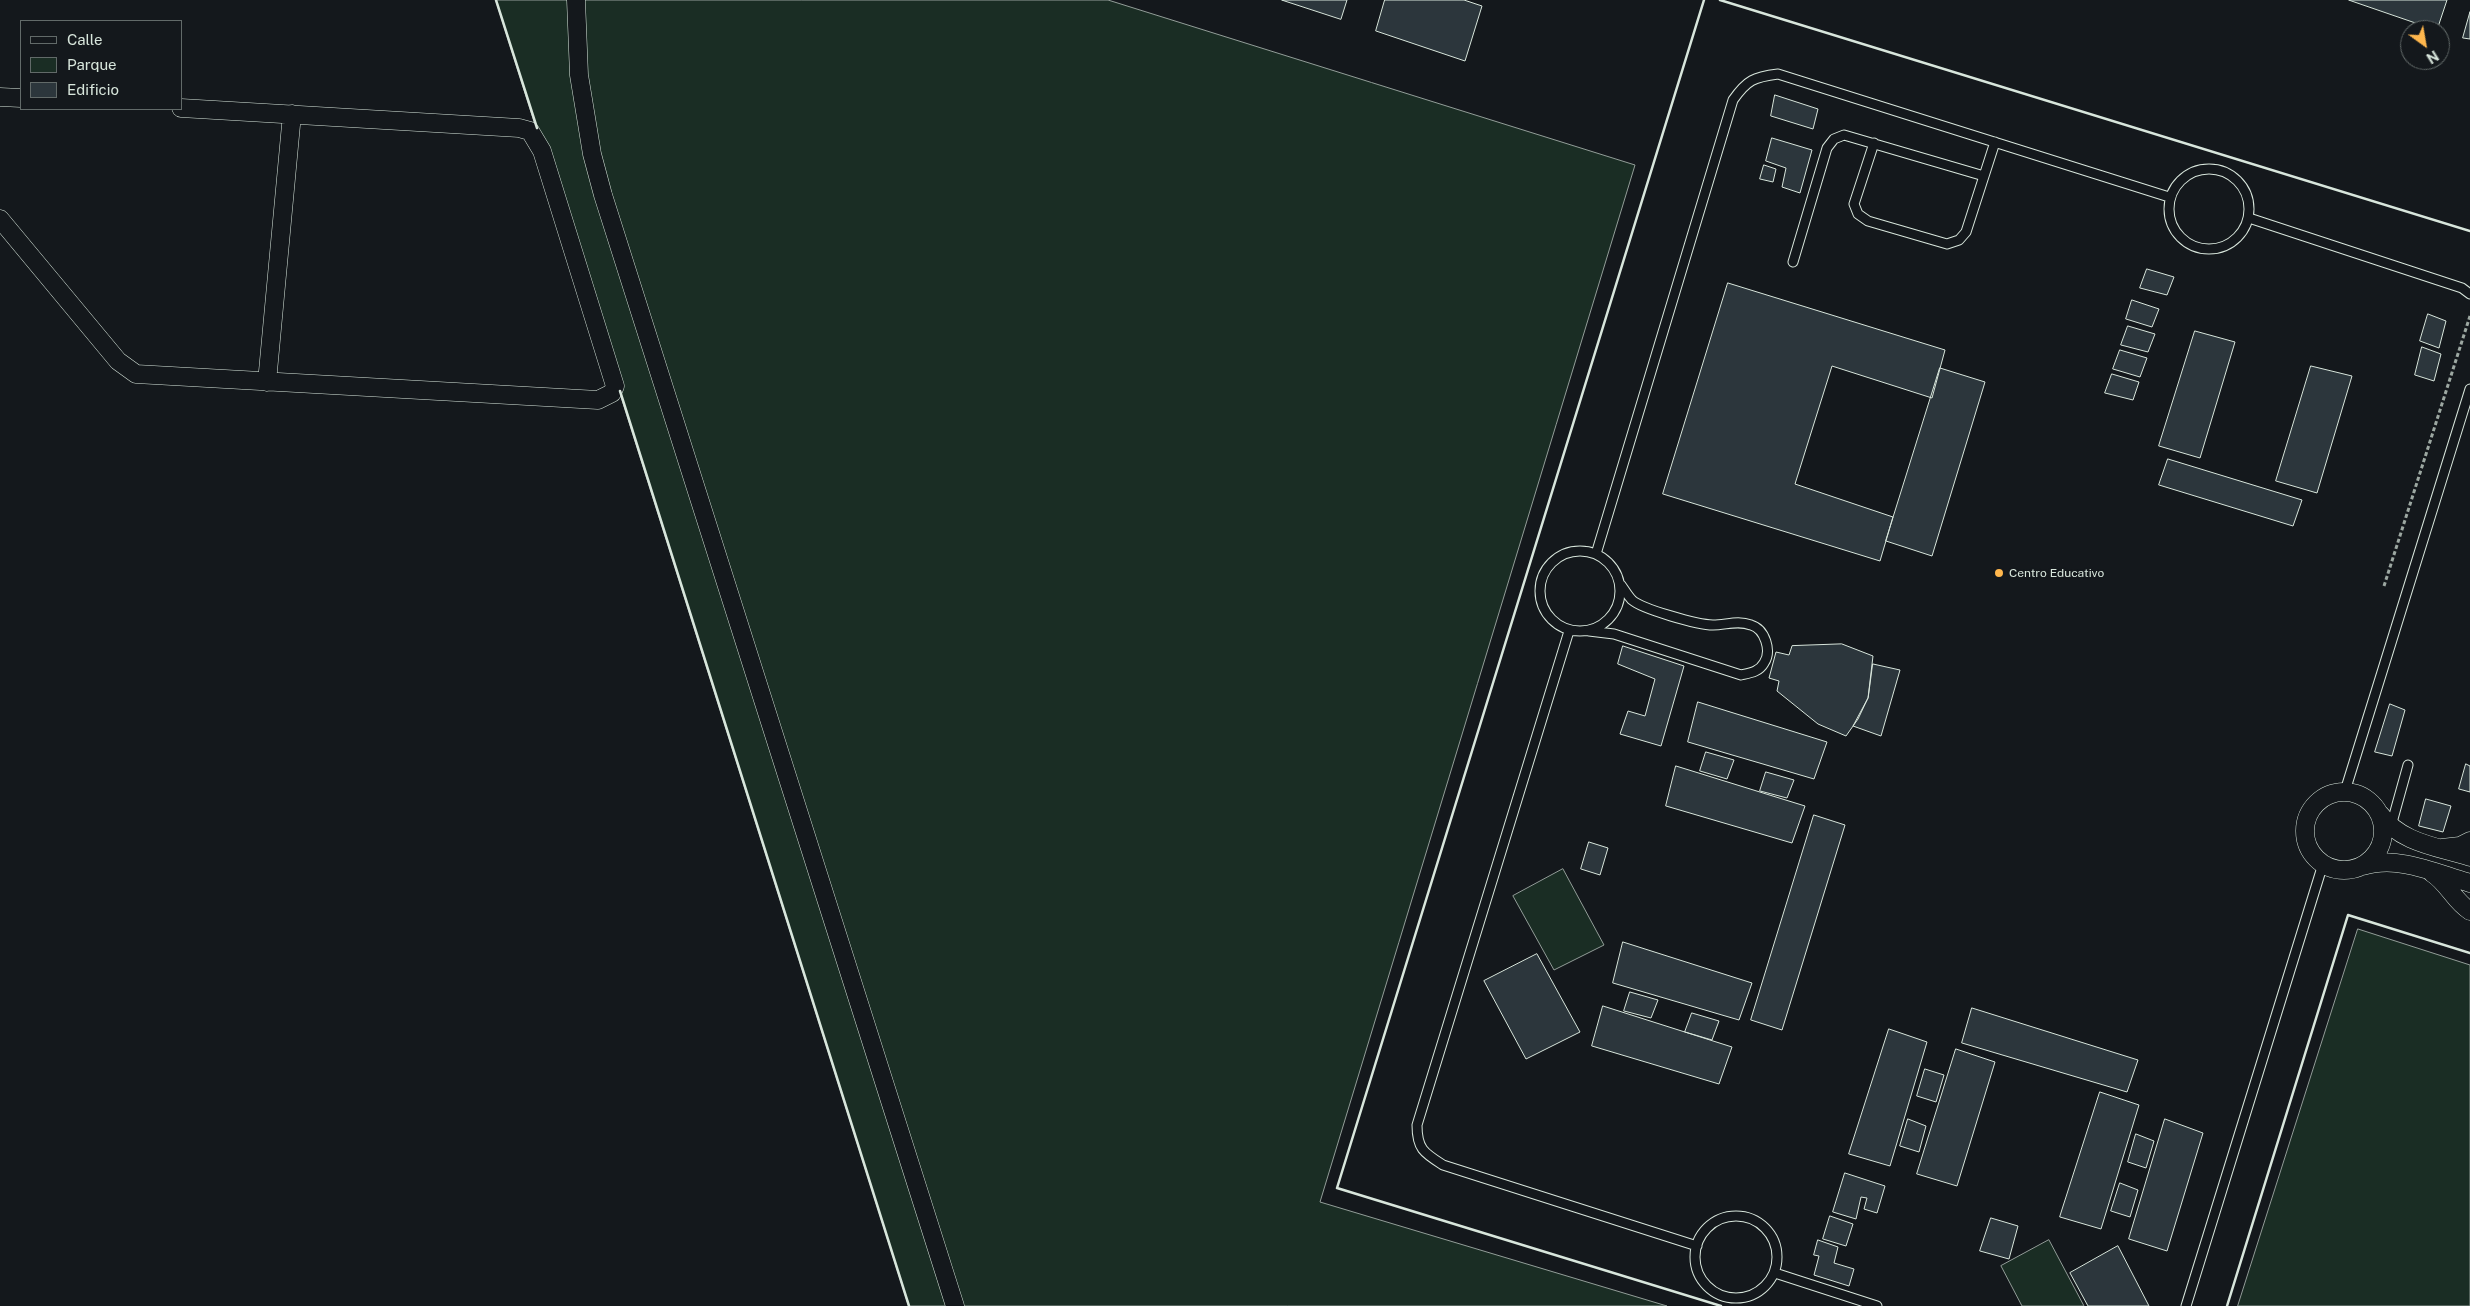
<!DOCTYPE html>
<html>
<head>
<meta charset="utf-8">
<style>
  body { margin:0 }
  #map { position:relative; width:2470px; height:1306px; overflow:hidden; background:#14181c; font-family:"Public Sans",sans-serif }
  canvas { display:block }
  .legend { position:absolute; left:20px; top:20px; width:162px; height:90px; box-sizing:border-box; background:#14181c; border:1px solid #626a69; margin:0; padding:6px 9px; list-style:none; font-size:15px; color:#d8e6dc }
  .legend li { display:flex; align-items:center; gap:10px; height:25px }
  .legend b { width:25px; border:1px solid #626a69 }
  .north { position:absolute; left:2400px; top:20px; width:50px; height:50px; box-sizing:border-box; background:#14181c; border:1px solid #626a69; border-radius:50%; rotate:148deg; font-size:14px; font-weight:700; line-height:20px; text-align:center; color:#d8e6dc }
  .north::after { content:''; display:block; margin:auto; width:18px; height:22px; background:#ffb74d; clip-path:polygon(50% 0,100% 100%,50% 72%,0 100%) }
</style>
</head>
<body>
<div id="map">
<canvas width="2470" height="1306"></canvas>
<ul class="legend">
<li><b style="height:6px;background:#14181c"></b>Calle</li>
<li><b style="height:14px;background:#1a2d24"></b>Parque</li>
<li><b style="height:14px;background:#2c363c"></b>Edificio</li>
</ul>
<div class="north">N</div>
</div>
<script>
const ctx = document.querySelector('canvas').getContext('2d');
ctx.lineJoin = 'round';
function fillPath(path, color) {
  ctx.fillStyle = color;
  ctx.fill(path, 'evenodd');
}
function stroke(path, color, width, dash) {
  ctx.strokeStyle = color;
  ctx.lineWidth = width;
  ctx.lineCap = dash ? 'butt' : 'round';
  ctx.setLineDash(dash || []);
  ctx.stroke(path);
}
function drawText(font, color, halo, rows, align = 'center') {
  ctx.font = font + ' "Public Sans",sans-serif';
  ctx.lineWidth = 4;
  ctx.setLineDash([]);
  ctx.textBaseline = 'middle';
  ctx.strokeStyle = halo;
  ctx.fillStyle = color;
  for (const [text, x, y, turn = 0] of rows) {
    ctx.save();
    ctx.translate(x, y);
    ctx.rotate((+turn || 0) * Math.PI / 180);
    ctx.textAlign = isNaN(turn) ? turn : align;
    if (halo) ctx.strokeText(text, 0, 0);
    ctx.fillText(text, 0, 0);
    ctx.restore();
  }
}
const green = new Path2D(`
  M496,0H1108L1635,165L1320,1202L1667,1306H909Z
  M1563,869L1604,945L1554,970L1513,896Z
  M2358,929L2470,965V1306H2238Z
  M2049,1240L2084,1306H2022L2001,1266Z`);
const building = new Path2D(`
  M1282,0H1347L1341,19Z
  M1385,0H1464L1482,6L1465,61L1376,31Z
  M2349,0H2447L2437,30Z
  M2470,12V39L2463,38Z
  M1775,95L1818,109L1813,129L1771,116Z
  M1772,138L1812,150L1800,193L1782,187L1786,168L1766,161Z
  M1764,165L1776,169L1773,182L1760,179Z
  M2147,269L2174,277L2167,295L2140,288Z
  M1728,283L1945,350L1932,398L1832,366L1795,484L1893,517L1880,561L1663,494Z
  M2132,300L2159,309L2152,327L2126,319Z
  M2428,314L2446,321L2439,348L2420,341Z
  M2128,326L2155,334L2148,352L2121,345Z
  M2195,331L2235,342L2200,458L2159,446Z
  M2422,347L2441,354L2434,381L2415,375Z
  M2120,350L2147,358L2140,377L2113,369Z
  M2311,366L2352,376L2317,493L2276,481Z
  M1940,368L1985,382L1932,556L1886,541Z
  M2112,374L2139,382L2133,400L2105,393Z
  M2168,459L2302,500L2293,526L2159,485Z
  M1842,644L1873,656L1868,698L1858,719L1846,736L1818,724L1777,691L1779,681L1769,678L1776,652L1789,655L1792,646Z
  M1623,646L1684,666L1661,746L1620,734L1628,711L1645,716L1655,679L1618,664Z
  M1873,664L1900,670L1881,736L1853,726L1868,698Z
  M1698,702L1827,742L1814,779L1688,742Z
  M2390,704L2405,710L2392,756L2375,752Z
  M1706,752L1734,760L1727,779L1700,771Z
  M2466,764L2470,766V792L2459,789Z
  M1676,766L1805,806L1792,843L1666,806Z
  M1766,772L1794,780L1787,798L1760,791Z
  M2426,799L2451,806L2443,832L2419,826Z
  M1814,815L1845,825L1782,1030L1751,1020Z
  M1589,842L1608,848L1600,875L1581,869Z
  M1623,942L1752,983L1739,1020L1613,983Z
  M1537,954L1580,1032L1526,1059L1484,981Z
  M1630,992L1658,1000L1651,1018L1624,1011Z
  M1603,1006L1732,1047L1719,1084L1592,1046Z
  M1972,1008L2138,1060L2127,1092L1962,1043Z
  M1692,1013L1719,1021L1712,1040L1685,1032Z
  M1889,1029L1927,1042L1890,1166L1849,1154Z
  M1956,1049L1995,1062L1957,1186L1917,1174Z
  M1925,1069L1944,1075L1936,1102L1917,1096Z
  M2100,1092L2139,1105L2101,1229L2060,1217Z
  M1908,1119L1926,1126L1919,1152L1900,1146Z
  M2165,1119L2203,1133L2167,1251L2129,1239Z
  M2136,1134L2154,1141L2146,1168L2128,1162Z
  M1845,1173L1885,1186L1877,1213L1864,1209L1867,1198L1861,1197L1856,1219L1833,1212Z
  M2120,1183L2138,1190L2130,1217L2111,1211Z
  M1830,1216L1853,1224L1846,1246L1823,1239Z
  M1991,1218L2018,1226L2009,1259L1980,1251Z
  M1818,1240L1838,1247L1834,1263L1854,1269L1849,1286L1814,1275L1819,1256L1814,1255Z
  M2118,1246L2149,1306H2088L2070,1273Z`);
const path = new Path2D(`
  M2384,586L2470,316`);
const service = new Path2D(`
  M1874,143L1854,204L1858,214L1868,221L1947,244L1959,240L1966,232L1995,142
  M2169 209a40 40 0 1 1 80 0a40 40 0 1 1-80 0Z
  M2249,218L2462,288L2470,294
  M1793,262L1827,148L1834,139L1844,135L1984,176
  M1540 591a40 40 0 1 1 80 0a40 40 0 1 1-80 0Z
  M1596,554L1733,100C1747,80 1754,77 1778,74L2169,197
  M1569,631L1417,1125C1417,1149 1424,1153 1443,1165L1697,1246
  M1589,631L1614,634L1741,675C1750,673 1759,672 1764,663C1772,651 1765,629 1751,625C1738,620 1726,625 1713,625C1698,625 1642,609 1632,600C1628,596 1624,589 1621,585
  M2345,791L2470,389
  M2391,826L2408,765
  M1695 1257a41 41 0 1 1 82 0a41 41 0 1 1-82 0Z
  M1775,1273L1877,1306
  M2186,1306L2323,864`);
const minor = new Path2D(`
  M576,0L579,75L592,154L603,195L955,1306
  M0,97L21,98
  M0,219L118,361L136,374L598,400L612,393L615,386L542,151L530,131L519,128L181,108
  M267,382L292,114
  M2305 831a39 39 0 1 1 78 0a39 39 0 1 1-78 0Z
  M2380,814C2400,843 2439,847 2470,857
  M2442,848L2460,846L2470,841
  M2363,866C2399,855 2435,873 2470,883
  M2432,873C2448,883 2454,901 2470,911`);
const wall = new Path2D(`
  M496,0L537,128
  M1704,0L1337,1188L1721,1306
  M1720,0L2470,231
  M620,391L909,1306
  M2227,1306L2348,915L2470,953`);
const markers = [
  [1999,573,5,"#ffb74d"]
];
const poiNames = [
  ["Centro Educativo",2009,573]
];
fillPath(green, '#1a2d24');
stroke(green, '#939e99', 1);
fillPath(building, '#2c363c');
stroke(building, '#d8e6dc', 1);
stroke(service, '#d8e6dc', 11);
stroke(minor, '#d8e6dc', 19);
stroke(path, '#9da8a2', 3, [4, 2.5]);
stroke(service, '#14181c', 9);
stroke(minor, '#14181c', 18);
stroke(wall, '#d8e6dc', 2.5);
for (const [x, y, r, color] of markers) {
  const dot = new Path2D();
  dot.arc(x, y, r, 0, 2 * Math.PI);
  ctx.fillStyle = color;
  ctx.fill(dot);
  stroke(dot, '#14181c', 2);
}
drawText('12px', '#d8e6dc', '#14181c', poiNames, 'left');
</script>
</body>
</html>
